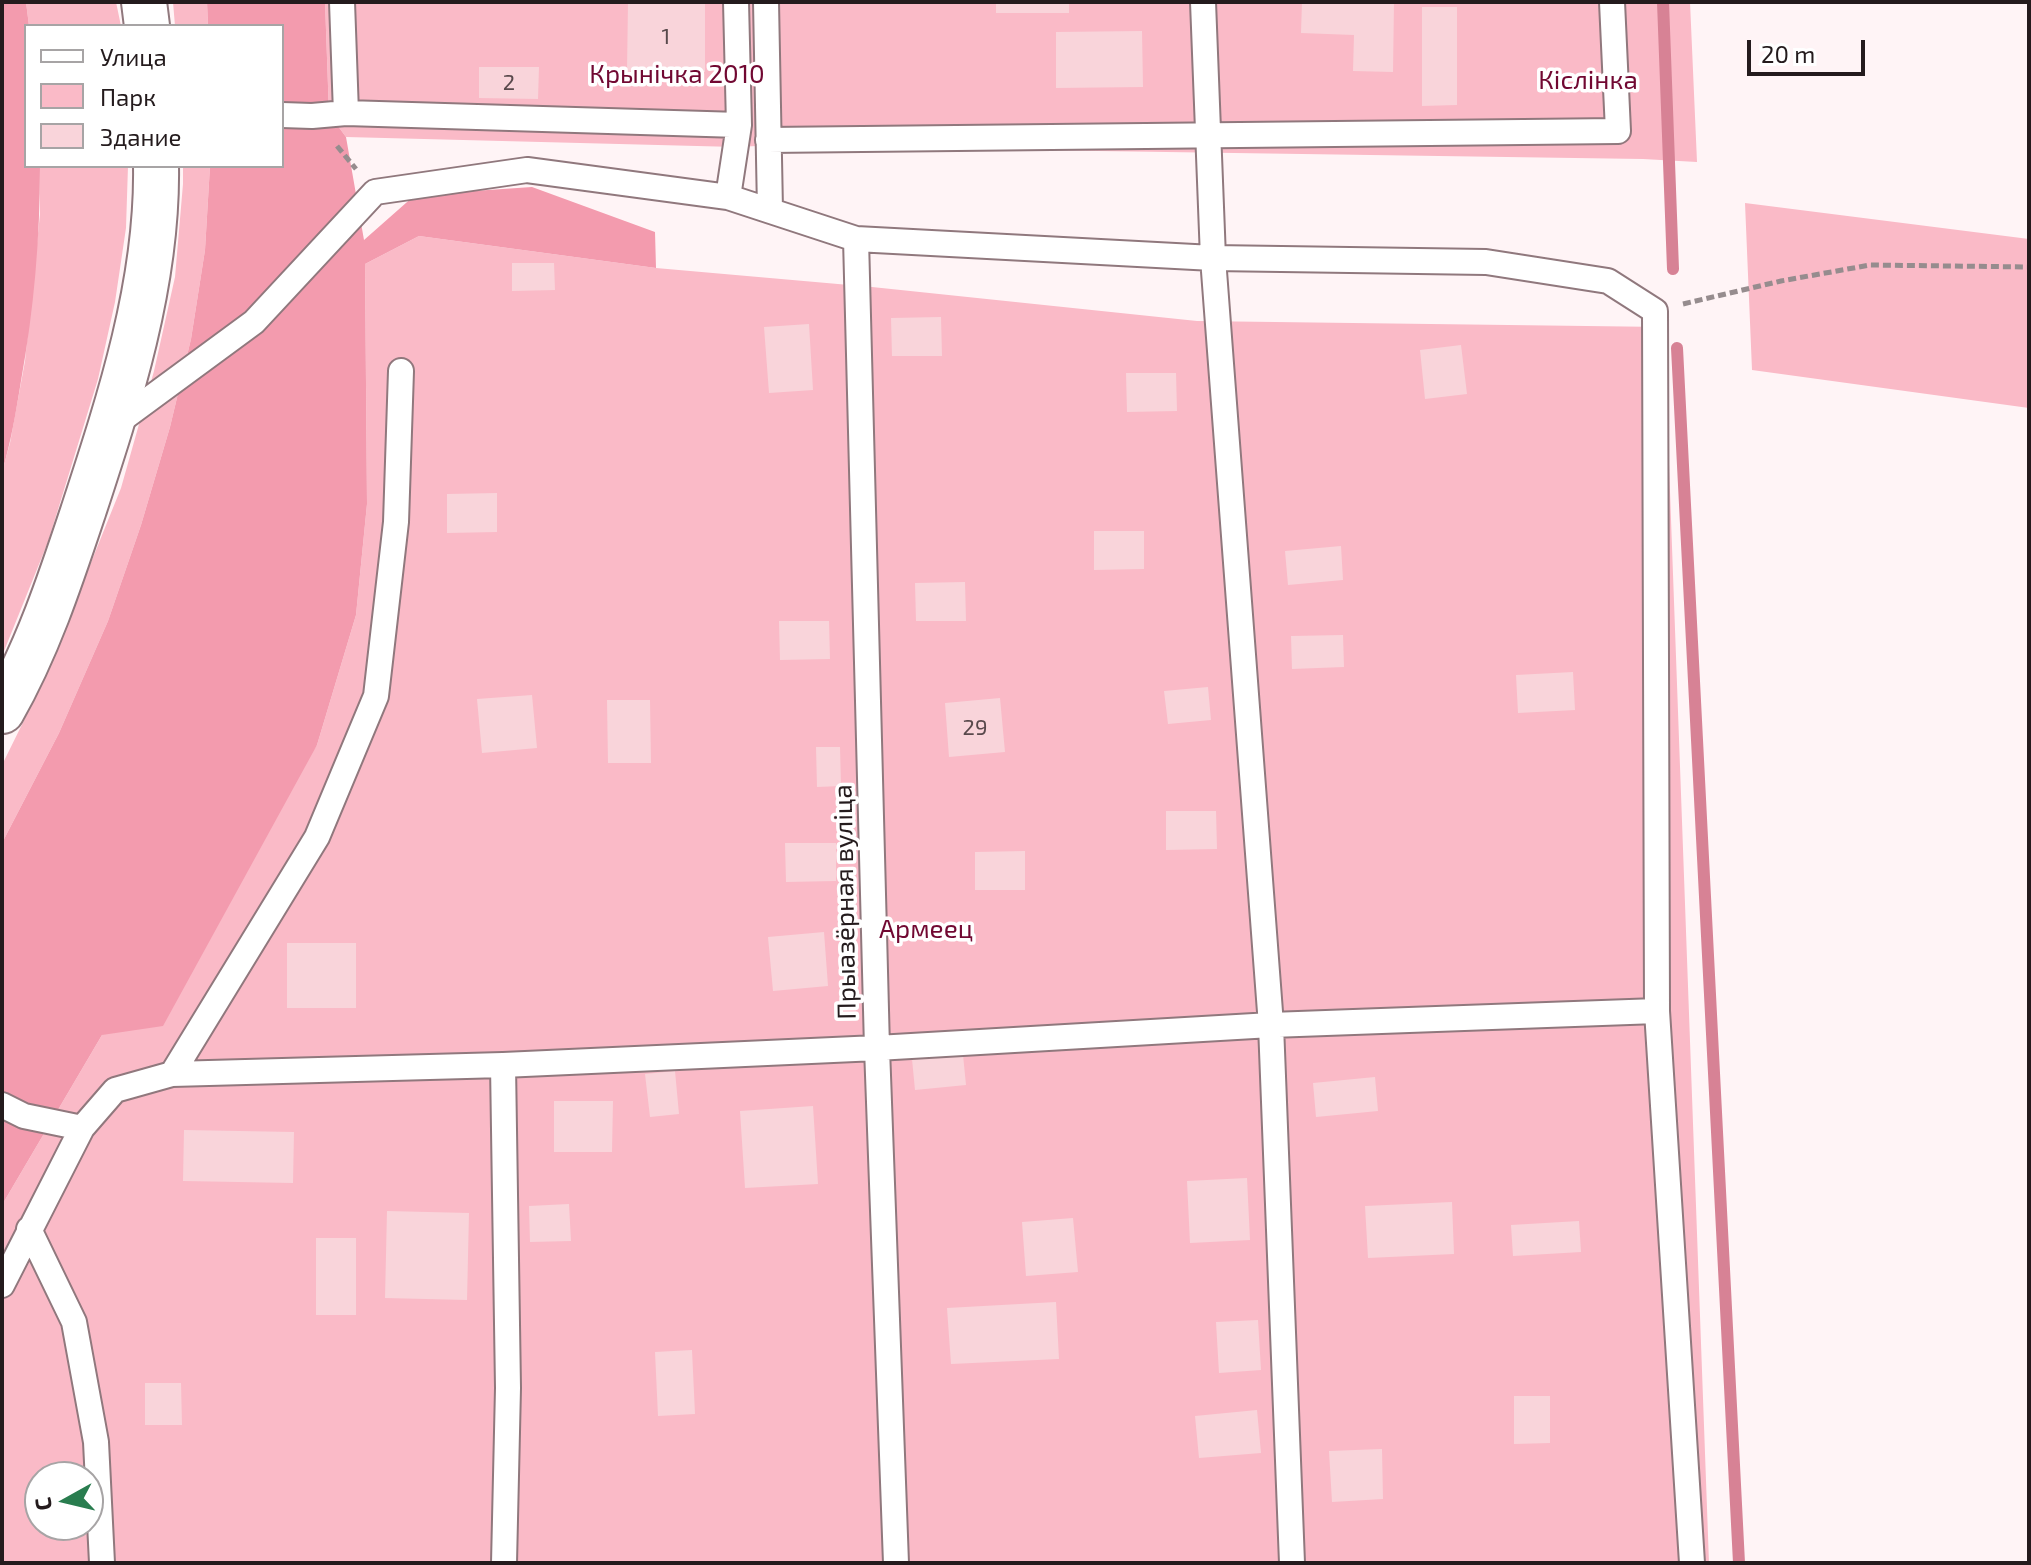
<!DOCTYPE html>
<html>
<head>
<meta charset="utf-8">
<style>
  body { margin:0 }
  #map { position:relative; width:2031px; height:1565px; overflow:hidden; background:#fff4f6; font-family:"Exo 2",sans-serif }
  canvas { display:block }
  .frame { position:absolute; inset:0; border:4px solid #241b1d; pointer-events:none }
  .legend { position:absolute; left:24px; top:24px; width:260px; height:144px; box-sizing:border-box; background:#fff; border:2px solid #a7a4a5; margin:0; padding:10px 14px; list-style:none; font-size:24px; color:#241b1d }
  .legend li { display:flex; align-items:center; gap:16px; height:40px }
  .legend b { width:40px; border:2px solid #a7a4a5 }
  .north { position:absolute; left:24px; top:1461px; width:80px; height:80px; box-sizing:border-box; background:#fff; border:2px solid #a7a4a5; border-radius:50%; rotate:262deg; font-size:22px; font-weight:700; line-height:32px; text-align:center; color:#241b1d }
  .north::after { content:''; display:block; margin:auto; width:28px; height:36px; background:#297d4f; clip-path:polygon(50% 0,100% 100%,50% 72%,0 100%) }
  .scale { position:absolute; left:1747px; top:40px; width:118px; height:36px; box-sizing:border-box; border:4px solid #241b1d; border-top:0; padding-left:10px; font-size:24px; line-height:28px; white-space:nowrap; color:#241b1d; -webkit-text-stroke:6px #fff; paint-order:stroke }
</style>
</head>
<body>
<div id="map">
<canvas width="2031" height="1565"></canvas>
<div class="frame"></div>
<ul class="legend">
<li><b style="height:10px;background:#fff"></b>Улица</li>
<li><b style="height:22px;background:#fabac7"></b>Парк</li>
<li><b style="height:22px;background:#f9d4da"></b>Здание</li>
</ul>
<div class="north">С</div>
<div class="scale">20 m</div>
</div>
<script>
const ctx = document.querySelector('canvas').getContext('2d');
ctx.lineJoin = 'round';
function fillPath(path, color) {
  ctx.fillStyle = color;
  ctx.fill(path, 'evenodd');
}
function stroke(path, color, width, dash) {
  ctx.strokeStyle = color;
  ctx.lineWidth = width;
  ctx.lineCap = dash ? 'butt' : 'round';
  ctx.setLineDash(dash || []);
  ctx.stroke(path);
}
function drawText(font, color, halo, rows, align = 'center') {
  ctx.font = font + ' "Exo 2",sans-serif';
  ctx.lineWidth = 7;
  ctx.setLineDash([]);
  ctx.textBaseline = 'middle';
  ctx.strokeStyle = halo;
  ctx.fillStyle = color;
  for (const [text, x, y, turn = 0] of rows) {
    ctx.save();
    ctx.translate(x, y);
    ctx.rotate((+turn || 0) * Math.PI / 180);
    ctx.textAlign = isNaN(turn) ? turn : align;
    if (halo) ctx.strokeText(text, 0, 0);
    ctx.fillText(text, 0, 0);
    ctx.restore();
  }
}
const green = new Path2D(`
  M26,2H116L121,26H29Z
  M173,2H207L208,26H175Z
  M325,2H1690L1697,162L1643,159L757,146L736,147L346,137L329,114Z
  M40,166H128L126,228L115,302L98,379L48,542L2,656V472L10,443L25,361L40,214Z
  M183,166H210L205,250L191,339L170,427L141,525L108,621L59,733L2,843V765L42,684L121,488L154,371L175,277L183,184Z
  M1745,203L2029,239V408L1752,370Z
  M419,236L656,268L872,287L1197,321L1664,327L1709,1563H2V1205L102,1035L317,745L356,615L367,504L365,264ZM40,1477H88V1525H40Z`);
const forest = new Path2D(`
  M2,2H26L29,26H26V166H40C40,239 34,309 21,381C16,412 11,442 2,472Z
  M207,2H325L329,114L346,137L364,240L415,195L532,187L655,232L656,268L419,236L365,264L367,504L356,615L317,745L163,1026L102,1035L2,1205V843L59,733L108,621L141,525L170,427L191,339L205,250L210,166H282V26H208Z`);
const stream = new Path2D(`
  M1663,2L1673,269
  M1677,348L1739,1563`);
const building = new Path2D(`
  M628,2H705V72L627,71Z
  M996,2H1069V13H996Z
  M1302,2H1394L1393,72L1353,71L1354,35L1301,33Z
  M1422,7H1457V105L1422,106Z
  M1142,31L1143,87L1056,88V32Z
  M479,67H539L538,99L479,98Z
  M512,263H554L555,290L512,291Z
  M941,317L942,356H892L891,318Z
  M809,324L813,390L769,393L764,327Z
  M1461,345L1467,394L1425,399L1420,350Z
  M1126,373H1176L1177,411L1127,412Z
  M497,493V532L447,533V494Z
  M1094,531H1144V569L1094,570Z
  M1341,546L1343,580L1288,585L1285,551Z
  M965,582L966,621H916L915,583Z
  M779,621H829L830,659L780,660Z
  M1343,635L1344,667L1292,669L1291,636Z
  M1573,672L1575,710L1518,713L1516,675Z
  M1208,687L1211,720L1168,724L1164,691Z
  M532,695L537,748L482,753L477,699Z
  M1000,698L1005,752L949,757L945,703Z
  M607,700H650L651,763H608Z
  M816,747H840L841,786L817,787Z
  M1166,811H1216L1217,849L1166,850Z
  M785,843H836V881L786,882Z
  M1025,851V890H975V852Z
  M824,932L828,986L773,991L768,937Z
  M287,943H356V1008H287Z
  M963,1055L966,1085L915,1090L912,1059Z
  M675,1071L679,1114L650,1117L645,1074Z
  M1375,1077L1378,1111L1316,1117L1313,1083Z
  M554,1101H613L612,1152H554Z
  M813,1106L818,1184L745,1188L740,1111Z
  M184,1130L294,1132L293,1183L183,1181Z
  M1247,1178L1250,1240L1190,1243L1187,1181Z
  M1452,1202L1454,1254L1368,1258L1365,1206Z
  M569,1204L571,1241L530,1242L529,1206Z
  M387,1211L469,1213L467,1300L385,1298Z
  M1073,1218L1078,1272L1026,1276L1022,1222Z
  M1579,1221L1581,1252L1513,1256L1511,1225Z
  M316,1238H356V1315H316Z
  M1056,1302L1059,1359L951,1364L947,1308Z
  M1258,1320L1261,1370L1219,1373L1216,1322Z
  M692,1350L695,1414L658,1416L655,1352Z
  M145,1383H181L182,1425H145Z
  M1514,1396H1550V1443L1514,1444Z
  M1257,1410L1261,1453L1199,1458L1195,1416Z
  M1382,1449L1383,1499L1332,1502L1329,1451Z`);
const path = new Path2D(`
  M337,146L356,169
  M1683,304L1781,281L1870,265L2029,267`);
const lane = new Path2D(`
  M342,2L346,113L739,125
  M766,2L770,210
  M1203,2L1213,258L1271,1025L1292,1563
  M282,115L312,116L346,113
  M768,140L1618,131L1612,2
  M728,197L739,125L736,2
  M856,239L877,1048L896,1563
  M114,425L254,322L375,192L527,170L728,197L856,239L1213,258L1486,262L1608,281L1655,311L1657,1011L1692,1563
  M503,1065L508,1388L504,1563
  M172,1074L317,837L376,696L396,522L401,371
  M2,1105L24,1116L82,1128
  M29,1229L74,1322L96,1442L102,1563
  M2,1285L82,1128L115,1090L172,1074L503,1065L877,1048L1271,1025L1657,1011`);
const street = new Path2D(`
  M144,2L147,26
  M2,711C38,648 61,578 84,509C120,399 158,283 156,166`);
const numberNames = [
  ["1",666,37],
  ["2",509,83],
  ["29",975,728]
];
const parkNames = [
  ["Крынічка 2010",677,74],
  ["Кіслінка",1588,80],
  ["Армеец",926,929]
];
const streetNames = [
  ["Прыазёрная вуліца",845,902,-91]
];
fillPath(green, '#fabac7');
fillPath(forest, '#f39bae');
stroke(stream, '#d78295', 12);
fillPath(building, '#f9d4da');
stroke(lane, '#90787d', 28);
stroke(street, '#90787d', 48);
stroke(path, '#968c8e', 5, [8, 4]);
stroke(lane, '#fff', 24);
stroke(street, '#fff', 44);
drawText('22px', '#59494c', null, numberNames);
drawText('26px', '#710832', '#fff', parkNames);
drawText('26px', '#241b1d', '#fff', streetNames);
</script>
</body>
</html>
